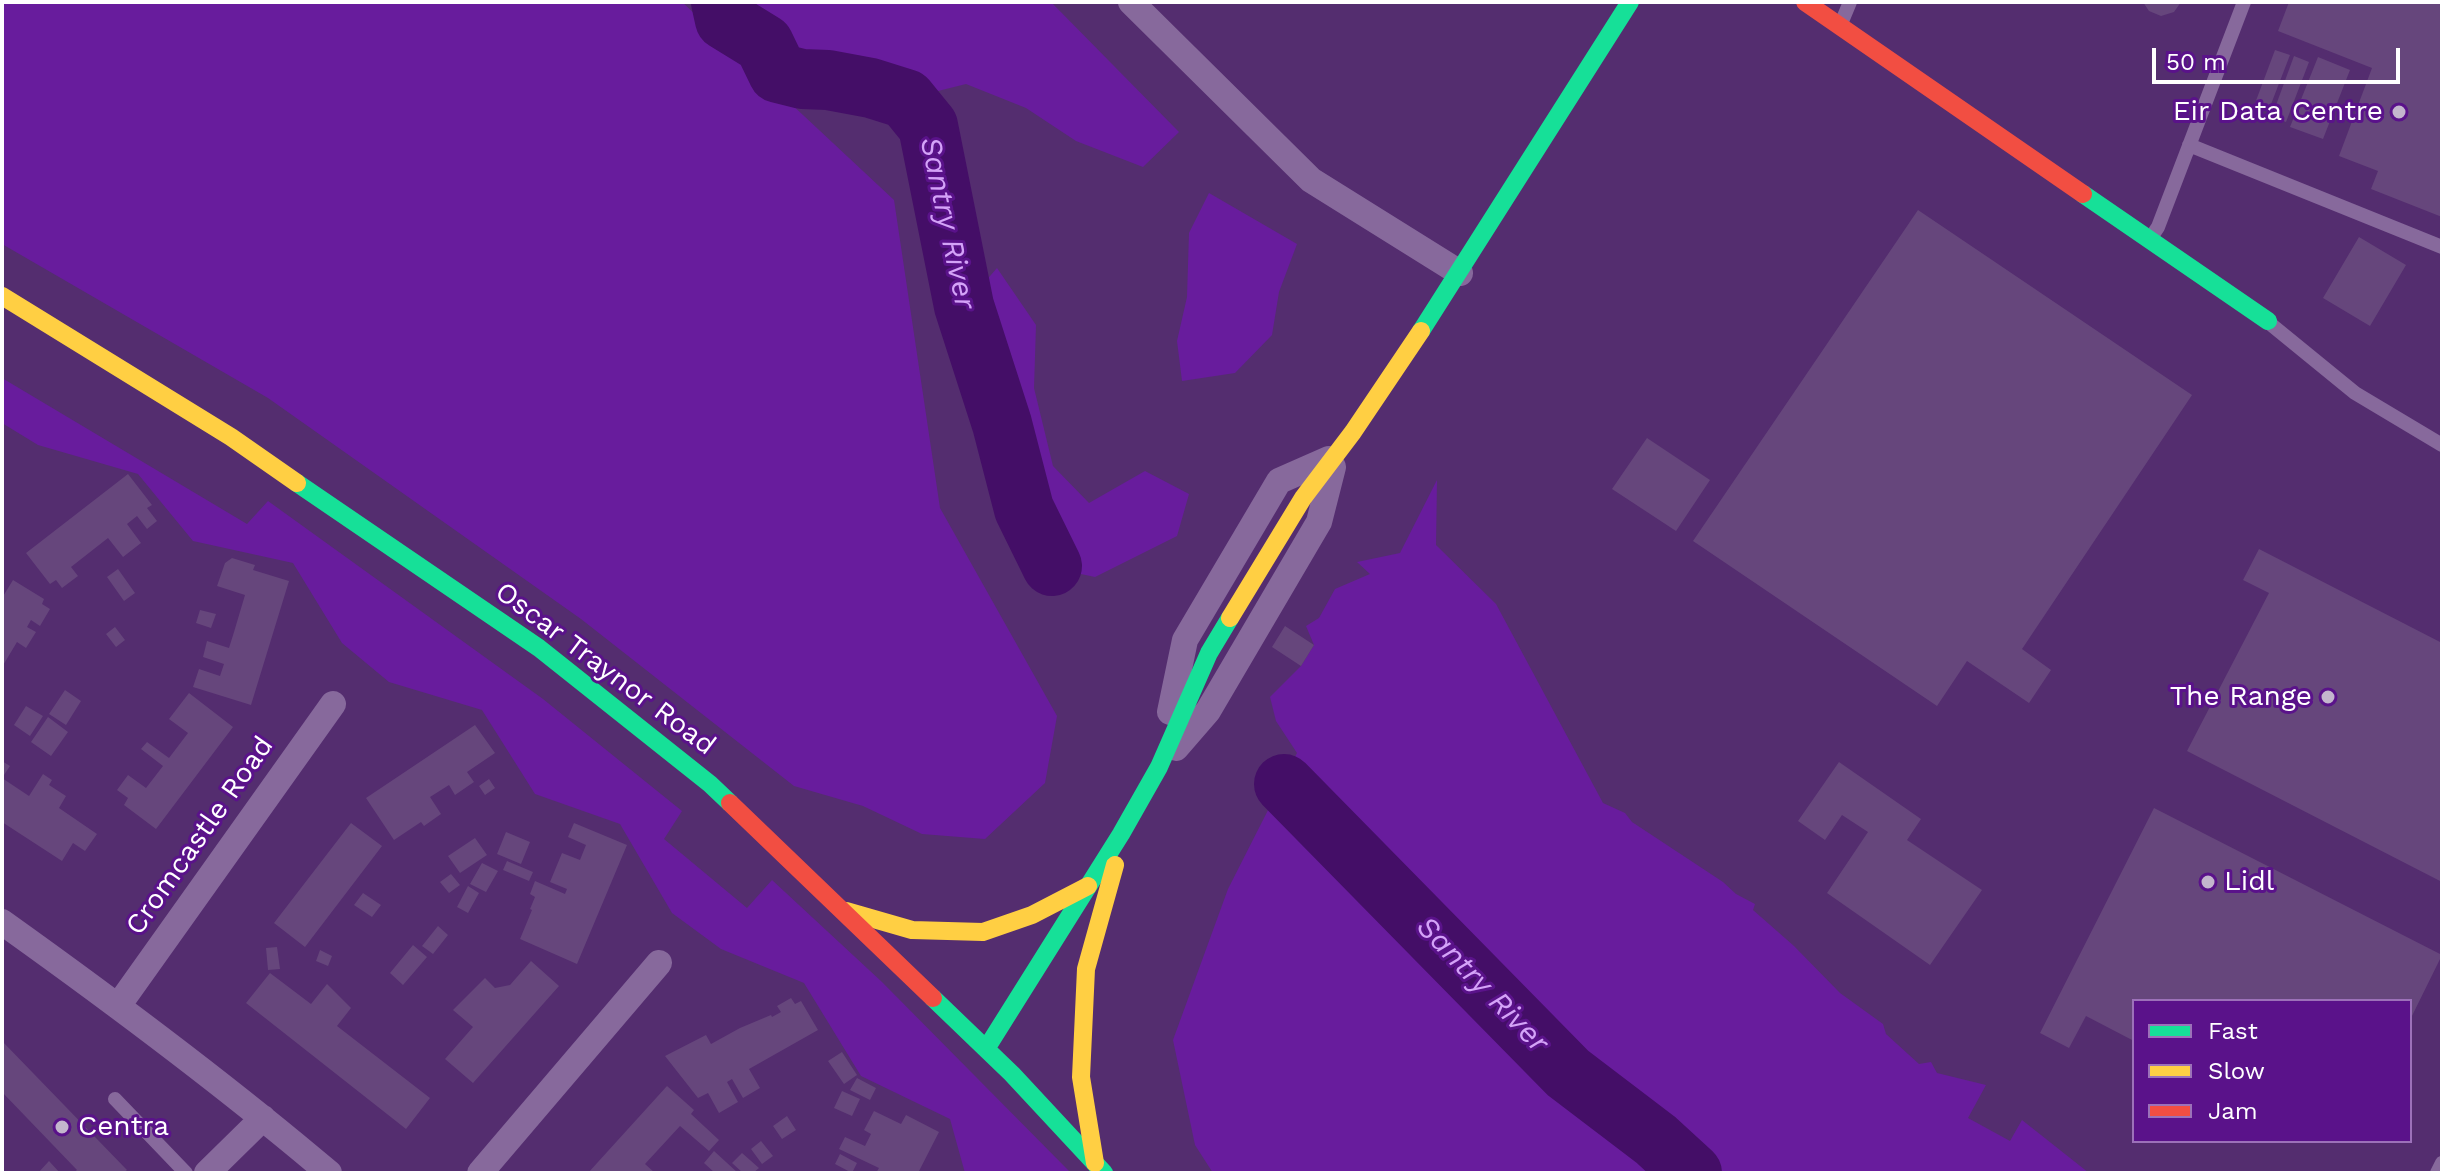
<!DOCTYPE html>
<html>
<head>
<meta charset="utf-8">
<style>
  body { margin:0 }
  #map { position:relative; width:2444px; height:1175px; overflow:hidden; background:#542d6f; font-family:"Work Sans",sans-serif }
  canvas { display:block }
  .frame { position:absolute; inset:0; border:4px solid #fff; pointer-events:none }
  .legend { position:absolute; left:2132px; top:999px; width:280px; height:144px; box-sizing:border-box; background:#5a128a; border:2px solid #9c71b9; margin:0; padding:10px 14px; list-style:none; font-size:24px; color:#fff }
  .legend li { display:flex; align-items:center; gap:16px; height:40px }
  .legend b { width:40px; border:2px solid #9c71b9 }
  .scale { position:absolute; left:2152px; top:48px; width:248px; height:36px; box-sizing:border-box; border:4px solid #fff; border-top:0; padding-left:10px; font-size:24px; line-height:28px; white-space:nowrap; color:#fff; -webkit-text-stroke:6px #5a128a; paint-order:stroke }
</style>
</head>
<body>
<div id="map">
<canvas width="2444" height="1175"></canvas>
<div class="frame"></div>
<ul class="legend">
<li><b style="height:10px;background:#16e098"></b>Fast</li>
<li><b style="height:10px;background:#ffcf43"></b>Slow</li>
<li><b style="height:10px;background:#f24e42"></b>Jam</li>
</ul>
<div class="scale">50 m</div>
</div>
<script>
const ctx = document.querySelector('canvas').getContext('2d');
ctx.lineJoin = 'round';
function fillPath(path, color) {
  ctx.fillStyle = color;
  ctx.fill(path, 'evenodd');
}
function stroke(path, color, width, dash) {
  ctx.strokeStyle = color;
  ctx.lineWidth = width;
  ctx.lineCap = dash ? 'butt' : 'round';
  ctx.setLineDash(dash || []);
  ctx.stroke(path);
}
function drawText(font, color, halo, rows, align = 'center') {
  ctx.font = font + ' "Work Sans",sans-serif';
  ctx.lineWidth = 6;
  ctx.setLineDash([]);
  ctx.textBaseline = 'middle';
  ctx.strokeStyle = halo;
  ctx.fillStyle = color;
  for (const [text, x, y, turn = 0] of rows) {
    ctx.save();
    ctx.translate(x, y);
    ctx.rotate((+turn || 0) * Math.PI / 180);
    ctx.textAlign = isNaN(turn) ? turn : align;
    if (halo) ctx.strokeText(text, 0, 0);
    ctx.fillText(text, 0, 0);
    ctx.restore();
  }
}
const green = new Path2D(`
  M2,2H682L894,200L940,508L1057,716L1045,783L985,839L922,834L863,806L794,786L581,619L268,398L2,244Z
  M696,2H1051L1179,132L1143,167L1076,141L1026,108L966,84L906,99L871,88L828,80L802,79L778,73L764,44Z
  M1209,193L1297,244L1279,292L1272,335L1235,373L1182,381L1177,341L1187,297L1189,233Z
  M997,268L1036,325L1034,388L1053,466L1089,503L1145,471L1189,494L1177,536L1095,577L1043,566L994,491L1002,424L964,306Z
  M2,378L247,524L268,501L543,699L682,811L664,839L747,908L772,880L882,982L1071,1173H965L950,1119L861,1076L804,983L721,949L672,913L620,824L535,794L482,710L389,682L342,643L293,563L193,541L138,474L38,445L2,423Z
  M1437,480L1436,545L1496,604L1603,803L1625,813L1632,822L1723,882L1736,894L1755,904L1753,910L1794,946L1840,993L1883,1024L1886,1034L1919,1064L1931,1062L1937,1073L1986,1085L1968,1118L2010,1141L2022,1120L2089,1173H1213L1195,1145L1173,1040L1228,889L1297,753L1276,721L1270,697L1301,666L1314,645L1306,626L1319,618L1335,589L1370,574L1357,562L1400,553Z`);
const river = new Path2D(`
  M721,2L725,20L764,44L778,73L802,79L828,80L871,88L906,99L928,126L964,306L1002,424L1024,509L1052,566
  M1284,784L1568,1073L1656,1140L1692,1173`);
const building = new Path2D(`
  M2143,2H2181L2174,12L2161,16L2149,11Z
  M2289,2H2442V217L2371,189L2378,171L2339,156L2372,68L2278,31Z
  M2275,50L2290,55L2268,112L2254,106Z
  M2294,56L2309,62L2286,122L2272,116Z
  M2318,57L2350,70L2323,139L2290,127Z
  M1918,210L2192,395L2022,649L2051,670L2029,703L1967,661L1937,706L1693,541Z
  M2359,237L2406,265L2370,326L2323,298Z
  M1647,438L1710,480L1676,531L1612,489Z
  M128,474L152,505L147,508L157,521L147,529L137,516L127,524L141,543L123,557L108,538L71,567L78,576L62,588L56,580L50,584L26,553Z
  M2259,549L2442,643V882L2187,751L2269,593L2243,580Z
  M232,558L255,565L253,570L289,581L251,705L193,687L199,669L220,676L224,664L203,657L207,641L229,648L234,632L245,595L217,586L225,563Z
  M118,569L135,593L124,601L107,577Z
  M13,580L44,599L42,604L50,609L40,626L31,620L27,627L36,632L26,648L17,642L2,667V598Z
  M200,610L216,614L211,628L196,623Z
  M1285,626L1314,645L1301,666L1272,647Z
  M115,627L125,640L116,647L106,634Z
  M65,690L81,701L66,725L49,714Z
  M189,693L233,727L156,829L124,805L128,798L117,790L128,775L146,788L163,766L141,749L147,742L169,758L188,733L169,719Z
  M26,706L43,716L30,736L14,725Z
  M48,717L68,732L51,756L31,742Z
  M475,725L495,753L467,772L474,782L455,795L449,785L430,797L441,814L424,826L421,822L394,840L366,798Z
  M2,761L10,766L2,778Z
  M1839,762L1921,819L1907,840L1982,890L1930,965L1827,893L1868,832L1842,815L1825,840L1798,821Z
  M43,774L52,780L49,785L66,796L59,808L97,834L85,851L73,843L62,861L2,822V778L29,796Z
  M489,779L495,788L485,795L479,786Z
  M2154,808L2442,955L2410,1020V1001H2134V1041L2086,1016L2069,1048L2040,1033Z
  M351,823L382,846L305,947L274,923Z
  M574,823L627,845L577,964L520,939L532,910L530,909L535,897L530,894L535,881L565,894L567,889L550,882L562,853L580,860L586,845L568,837Z
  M506,832L530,842L521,864L497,854Z
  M475,838L487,855L460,873L448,856Z
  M507,861L533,872L529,881L503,870Z
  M482,863L498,871L486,892L470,884Z
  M451,874L460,885L449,893L440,882Z
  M468,886L479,893L468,913L457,907Z
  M363,893L381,905L372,917L354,905Z
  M438,926L448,935L433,954L422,946Z
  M413,945L427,957L403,985L390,973Z
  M277,947L280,969L268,970L266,948Z
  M320,950L332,956L328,966L316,961Z
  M531,961L559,986L473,1083L445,1059L473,1027L453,1010L485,978L495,988L510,985Z
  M270,973L311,1004L327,984L351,1008L337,1026L430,1098L406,1129L246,1003Z
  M791,998L795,1004L801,1001L818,1030L749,1069L760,1088L743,1098L732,1079L727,1082L738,1102L719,1113L708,1093L698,1098L665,1056L706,1035L711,1044L740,1028L771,1015L772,1017L781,1012L777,1006Z
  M2,1041L127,1170L123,1173H73L77,1170L2,1092Z
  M842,1052L857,1075L844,1084L828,1061Z
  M857,1078L876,1088L870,1100L850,1090Z
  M667,1086L694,1110L691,1114L719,1140L709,1151L680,1126L645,1164L655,1173H588Z
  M842,1091L860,1099L852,1116L834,1108Z
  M874,1111L901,1124L906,1115L939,1132L918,1173H876L879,1168L839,1149L845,1137L865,1146L871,1134L864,1130Z
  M787,1116L796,1130L782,1139L773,1126Z
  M761,1141L773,1156L762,1164L751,1149Z
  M714,1151L738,1173H715L704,1163Z
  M742,1153L759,1168L753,1173H743L732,1163Z
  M840,1154L857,1163L852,1173L835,1164Z
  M49,1161L60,1173H38Z`);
const lane = new Path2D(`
  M1840,26L1850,2
  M2189,145L2442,247
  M2150,239L2158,227L2244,2
  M2268,322L2355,393L2442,445
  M115,1099L186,1173
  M2437,1173L2442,1163`);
const street = new Path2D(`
  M1131,2L1311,180L1460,273
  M1170,712L1185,640L1279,481L1329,459
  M1176,748L1208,711L1319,522L1333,467
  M2,922C114,1002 224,1084 329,1173
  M118,1006L333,704
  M207,1173L263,1118
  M480,1173L659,963`);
const fast = new Path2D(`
  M2083,194L2268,321
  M1421,331L1630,2
  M297,483L539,648L710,784L730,803
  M933,998L1012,1074L1104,1173
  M986,1049L1121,834L1159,767L1209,653L1230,618`);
const slow = new Path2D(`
  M2,296L231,437L297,483
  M1230,618L1303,498L1353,432L1421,331
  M846,911L912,930L983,932L1032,915L1088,886
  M1095,1163L1081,1077L1086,969L1115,865`);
const jam = new Path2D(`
  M1805,2L2083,194
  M730,803L933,998`);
const markers = [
  [2399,112,8,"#c3b6cd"],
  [2328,697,8,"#c3b6cd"],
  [2208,882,8,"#c3b6cd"],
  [62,1127,8,"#c3b6cd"]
];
const poiNames = [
  ["Eir Data Centre",2383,112],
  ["The Range",2312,697],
  ["Lidl",2224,882,"left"],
  ["Centra",78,1127,"left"]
];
const streetNames = [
  ["Oscar Traynor Road",605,669,37],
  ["Cromcastle Road",200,836,-55]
];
const waterNames = [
  ["Santry River",947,223,78],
  ["Santry River",1482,985,46]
];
fillPath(green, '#681c9d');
stroke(river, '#440e67', 60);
fillPath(building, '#66467c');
stroke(lane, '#87699c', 14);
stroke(street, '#87699c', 26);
stroke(fast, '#16e098', 18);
stroke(slow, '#ffcf43', 18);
stroke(jam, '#f24e42', 18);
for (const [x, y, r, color] of markers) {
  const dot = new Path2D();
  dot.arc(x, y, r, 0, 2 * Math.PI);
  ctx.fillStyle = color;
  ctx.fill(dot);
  stroke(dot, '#5a128a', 3);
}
drawText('28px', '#fff', '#5a128a', poiNames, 'right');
drawText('28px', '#fff', '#5a128a', streetNames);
drawText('italic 30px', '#d4a3f8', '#5a128a', waterNames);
</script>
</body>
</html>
